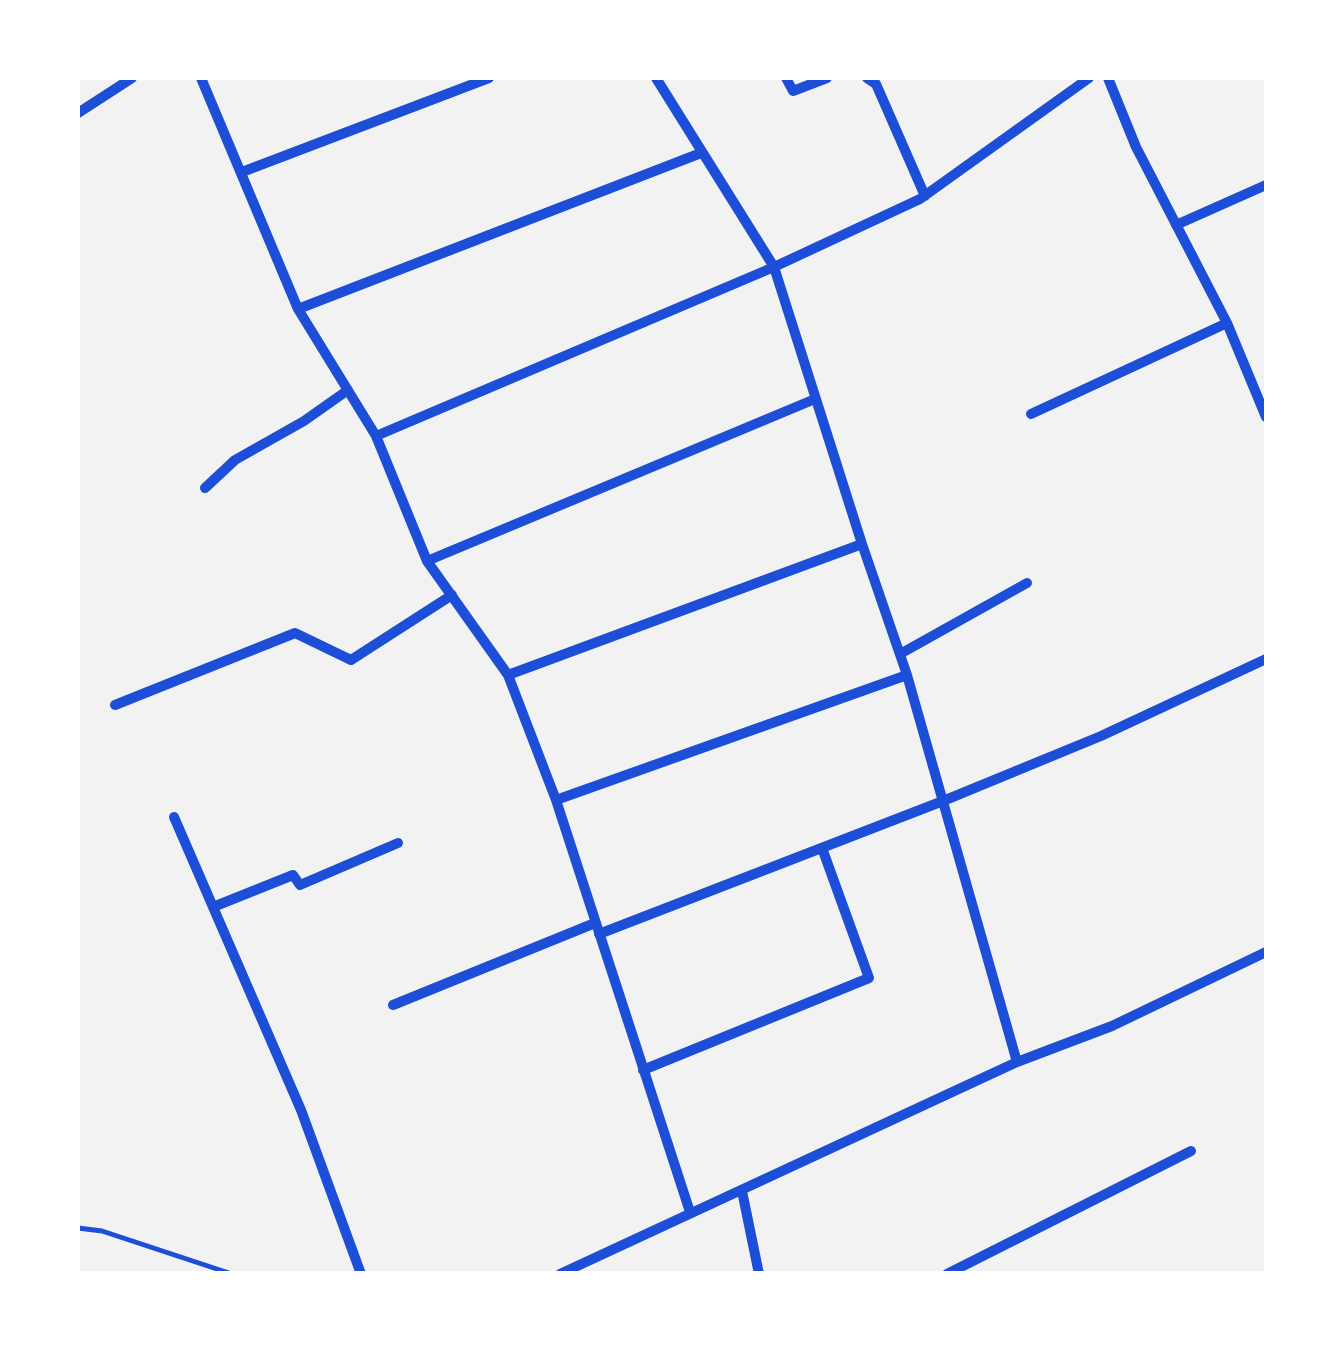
<!DOCTYPE html>
<html>
<head>
<meta charset="utf-8">
<style>
  body { margin:0 }
  #map { position:relative; width:1344px; height:1351px; overflow:hidden; background:#f2f2f2; font-family:"PT Serif",serif }
  canvas { display:block }
  .frame { position:absolute; inset:0; border:80px solid #fff; pointer-events:none }
</style>
</head>
<body>
<div id="map">
<canvas width="1344" height="1351"></canvas>
<div class="frame"></div>
</div>
<script>
const ctx = document.querySelector('canvas').getContext('2d');
ctx.lineJoin = 'round';
function stroke(path, color, width, dash) {
  ctx.strokeStyle = color;
  ctx.lineWidth = width;
  ctx.lineCap = dash ? 'butt' : 'round';
  ctx.setLineDash(dash || []);
  ctx.stroke(path);
}
const path = new Path2D(`
  M78,1228L102,1231L232,1274`);
const minor = new Path2D(`
  M201,78L298,309L376,436L427,561L508,675L556,800L690,1212
  M656,78L774,267L862,544L907,675L1017,1062
  M786,78L793,91L827,78
  M867,78L876,84L925,196
  M1108,78L1136,147L1227,323L1266,417
  M78,113L132,78
  M242,172L489,78
  M1176,225L1266,185
  M298,309L701,153
  M1031,414L1227,323
  M376,436L774,267L920,199L1089,78
  M205,488L235,460L304,421L348,390
  M427,561L815,399
  M900,654L1027,583
  M508,675L862,544
  M115,705L295,633L351,660L452,595
  M556,800L907,675
  M174,817L301,1110L361,1274
  M213,907L293,875L300,885L398,843
  M599,934L943,801L1101,736L1266,659
  M393,1005L595,923
  M643,1070L869,978L822,848
  M742,1191L759,1274
  M560,1274L1017,1062L1112,1026L1266,952
  M947,1274L1191,1151`);
stroke(path, '#1d4ed8', 5);
stroke(minor, '#1d4ed8', 10);
</script>
</body>
</html>
